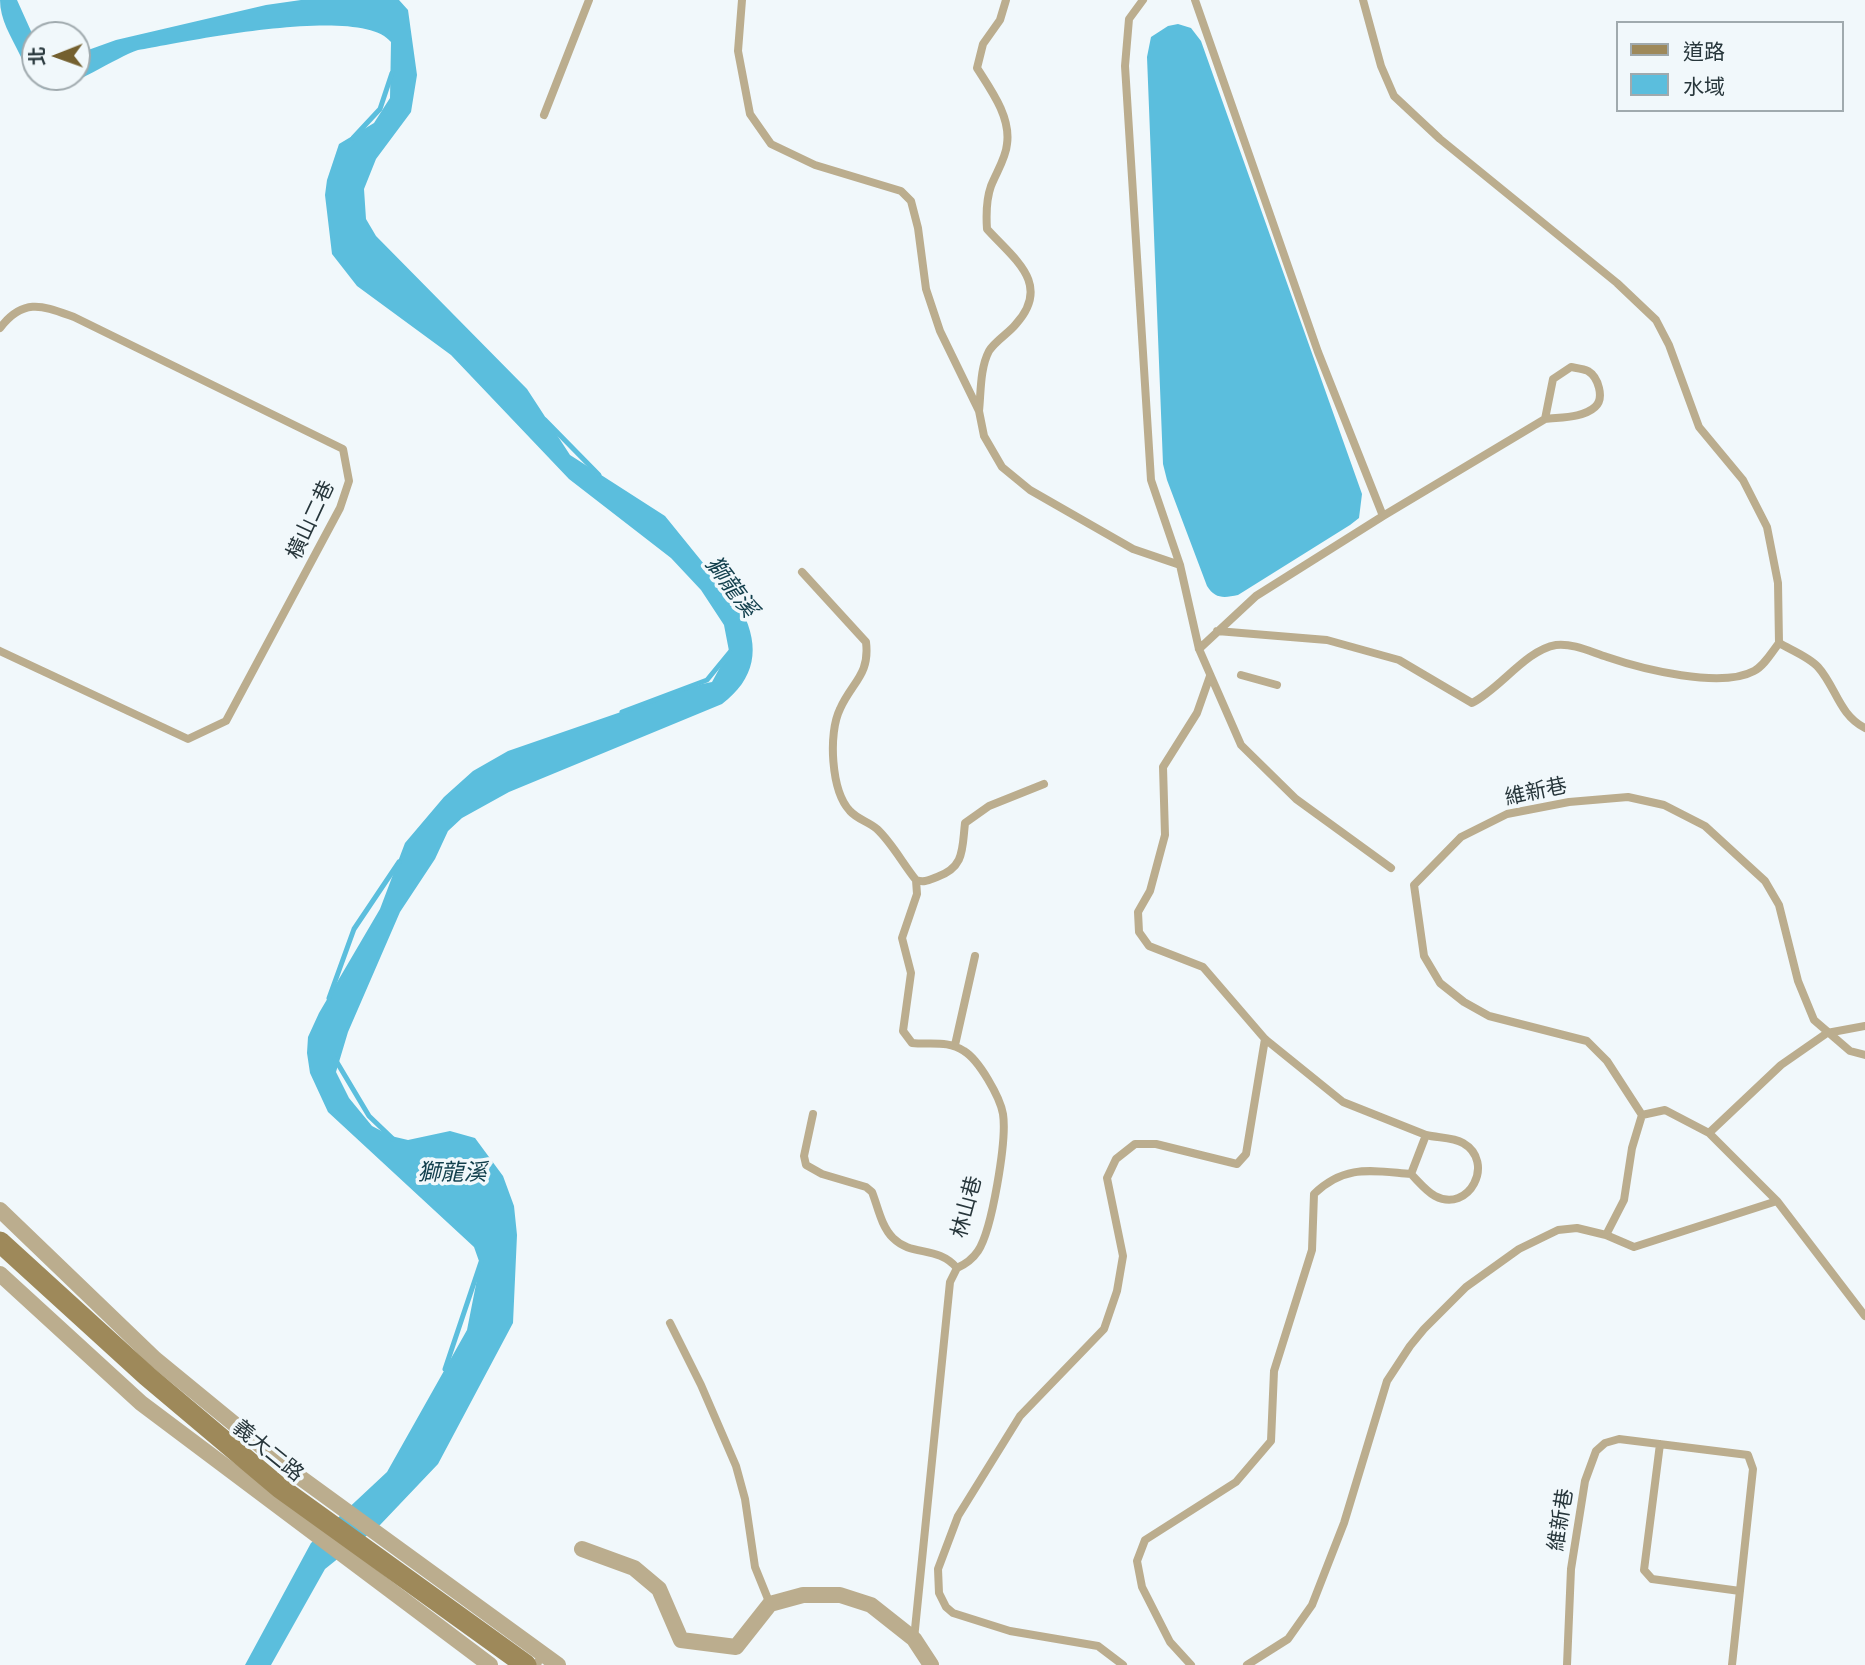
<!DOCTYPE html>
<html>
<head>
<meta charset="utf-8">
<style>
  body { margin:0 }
  #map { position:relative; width:1865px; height:1665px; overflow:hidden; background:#f1f8fb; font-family:Raleway,"Noto Sans TC",sans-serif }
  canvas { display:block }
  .legend { position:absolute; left:1616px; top:21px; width:228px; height:91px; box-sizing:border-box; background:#f1f8fb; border:2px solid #a0aaae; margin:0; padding:9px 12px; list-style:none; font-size:21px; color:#27363b }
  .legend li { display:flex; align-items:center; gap:14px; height:35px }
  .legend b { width:35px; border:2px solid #a0aaae }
  .north { position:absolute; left:21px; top:21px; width:70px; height:70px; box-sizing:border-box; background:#f1f8fb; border:2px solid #a0aaae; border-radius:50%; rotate:269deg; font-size:19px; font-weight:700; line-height:28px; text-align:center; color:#27363b }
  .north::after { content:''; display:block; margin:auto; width:24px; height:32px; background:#74602f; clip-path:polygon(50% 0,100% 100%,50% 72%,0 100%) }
</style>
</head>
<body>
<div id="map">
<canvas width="1865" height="1665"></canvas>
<ul class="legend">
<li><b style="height:9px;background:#9e895a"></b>道路</li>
<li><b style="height:19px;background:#5bbedd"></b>水域</li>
</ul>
<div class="north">北</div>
</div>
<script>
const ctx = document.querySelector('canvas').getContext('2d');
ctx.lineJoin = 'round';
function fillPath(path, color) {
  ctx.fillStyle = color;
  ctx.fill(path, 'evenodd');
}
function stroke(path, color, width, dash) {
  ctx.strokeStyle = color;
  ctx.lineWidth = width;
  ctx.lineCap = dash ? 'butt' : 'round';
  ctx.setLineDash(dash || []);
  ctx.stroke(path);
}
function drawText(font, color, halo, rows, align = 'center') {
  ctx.font = font + ' Raleway,"Noto Sans TC",sans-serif';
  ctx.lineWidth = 7;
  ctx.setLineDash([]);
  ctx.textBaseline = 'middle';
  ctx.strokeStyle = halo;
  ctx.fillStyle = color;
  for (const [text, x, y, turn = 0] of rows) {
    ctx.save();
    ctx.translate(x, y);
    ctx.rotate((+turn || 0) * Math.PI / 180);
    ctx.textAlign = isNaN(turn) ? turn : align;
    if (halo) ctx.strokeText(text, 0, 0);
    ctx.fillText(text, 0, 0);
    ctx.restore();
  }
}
const water = new Path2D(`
  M0,0H17L35,40V77H77V54L116,40L266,5L301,0H399L408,10L417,75L411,112L376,159L364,189L366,219L376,236L527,389L570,455L665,516L742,611C761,648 755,679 722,704L509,792L462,818L448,831L435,859L400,912L348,1032L336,1072L349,1098L372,1126L391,1136L408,1140L450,1131L475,1138L503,1176L514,1206L517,1235L513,1323L438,1464L380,1525L325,1569L271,1665H245L311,1543L387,1472L467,1330L480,1264L474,1247L328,1112L310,1073L307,1053L308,1037L319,1013L380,909L405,843L444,797L473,771L508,751L702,684L712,682L729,651L724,625L701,590L671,558L569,479L451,355L357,286L332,254L325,195L327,180L339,144L374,123L390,98L391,42C362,4 183,42 138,50C116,57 62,94 45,89C32,85 26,66 20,55C11,36 0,20 0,0Z
  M1178,24L1191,28L1201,41L1362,494L1359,518L1350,525L1238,595C1224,598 1215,599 1207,586L1167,480L1163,464L1147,57L1151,37L1168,26Z`);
const stream = new Path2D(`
  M353,138L380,109L392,73
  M545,420L599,475
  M622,712L707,680L730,652
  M329,998L354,929L399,862
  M335,1059L369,1116L393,1139
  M445,1369L481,1262`);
const lane = new Path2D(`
  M742,0L738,51L750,114L771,144L815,165L901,191L911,201L918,228L926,289L940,331L979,411L984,436L1002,467L1030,490L1133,549L1180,565
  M1143,0L1129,19L1125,66L1151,480L1180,565L1199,649L1241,745L1296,799L1391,868
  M1195,0L1318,352L1383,516
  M1363,0L1381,66L1394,96L1440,139L1617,283L1656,320L1669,345L1699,427L1743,480L1767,527L1778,583L1779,643
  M544,115L589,0
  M0,328C24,297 43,306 74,317L343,449L349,481L340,508L226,721L188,739L0,651
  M979,411C981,392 980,368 989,351C995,341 1009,333 1016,324C1052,284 1014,259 987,229C986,214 986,200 991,186C996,173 1006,158 1007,144C1011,117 991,90 977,68L983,44L1000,20L1006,0
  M802,572L866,642C870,675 852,682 840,709C828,733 831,791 850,811C857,819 869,822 877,829C892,843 903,864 916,880C924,883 929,880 937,877C965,867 962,849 965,823L989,806L1044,784
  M1217,631L1327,640L1399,660L1472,703C1500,689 1526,650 1556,645C1573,643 1591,652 1607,657C1642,669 1721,689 1754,671C1764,666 1772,652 1779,643C1791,650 1809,657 1818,667C1836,687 1839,715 1865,728
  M1199,649L1256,596L1383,516L1545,419C1560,417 1583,418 1595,407C1605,398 1598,377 1588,371C1584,369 1576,368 1571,367L1553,379L1545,419
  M1241,675L1277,685
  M955,1045L975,956
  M813,1114L804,1156L806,1165L822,1174L866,1187L872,1192C878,1207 881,1226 893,1238C912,1257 937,1245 957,1268
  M1642,1115L1607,1061L1587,1041L1489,1016L1464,1002L1440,983L1424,956L1414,885L1461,837L1507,814L1569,802L1628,797L1664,805L1705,826L1765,881L1779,905L1798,981L1814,1020L1850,1051L1865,1055
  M1709,1133L1781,1065L1827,1033L1865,1026
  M1411,1174C1419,1182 1426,1191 1435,1196C1469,1214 1496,1162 1463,1143C1453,1137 1438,1138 1426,1135
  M1606,1235L1624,1200L1632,1148L1642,1115L1665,1110L1709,1133L1777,1201L1865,1316
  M670,1323L701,1385L736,1466L745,1499L755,1567L770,1604
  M1660,1444L1644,1570L1652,1579L1740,1591
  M914,1639L950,1282L957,1268C966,1264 972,1260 978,1251C992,1230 1007,1140 1003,1114C1000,1097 979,1060 964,1051C948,1040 930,1045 912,1043L903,1031L911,973L902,938L917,894L916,880
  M537,1665L541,1655
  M1123,1665L1098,1646L1010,1631L953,1613L946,1607L939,1593L938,1569L958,1516L1020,1416L1104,1329L1117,1291L1123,1256L1107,1178L1116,1159L1135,1144H1156L1237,1164L1246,1154L1265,1039
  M1191,1665L1170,1642L1142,1587L1137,1561L1145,1540L1236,1482L1271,1441L1274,1371L1312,1250L1314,1194C1345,1164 1372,1171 1411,1174L1426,1135L1343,1102L1265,1039L1203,967L1149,946L1139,932L1138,912L1150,891L1165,835L1163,767L1197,713L1210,676
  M1247,1665L1288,1639L1312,1605L1344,1523L1387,1381L1410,1346L1424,1329L1466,1287L1519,1249L1558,1230L1577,1228L1606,1235L1634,1247L1777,1201
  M1567,1665L1571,1569L1585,1481L1596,1451L1605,1443L1619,1439L1748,1455L1753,1469L1732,1665`);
const street = new Path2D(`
  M0,1210L155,1359L294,1473L558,1665
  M0,1274L141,1403L490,1665
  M582,1549L634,1568L659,1589L681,1640L736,1647L770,1604L803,1595H840L871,1605L914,1639L931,1665`);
const secondary = new Path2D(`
  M0,1242L147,1376L280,1488L526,1665`);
const streetNames = [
  ["橫山二巷",311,520,-65],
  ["維新巷",1536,792,-12],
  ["林山巷",967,1207,-75],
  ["義大二路",268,1451,39],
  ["維新巷",1561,1520,-81]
];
const waterNames = [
  ["獅龍溪",731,587,53],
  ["獅龍溪",452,1173]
];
fillPath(water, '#5bbedd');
stroke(stream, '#5bbedd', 5);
stroke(lane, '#bbad8e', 8);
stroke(street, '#bbad8e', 16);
stroke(secondary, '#9e895a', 21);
drawText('21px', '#27363b', '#f1f8fb', streetNames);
drawText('italic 23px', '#123f4c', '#f1f8fb', waterNames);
</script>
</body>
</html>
